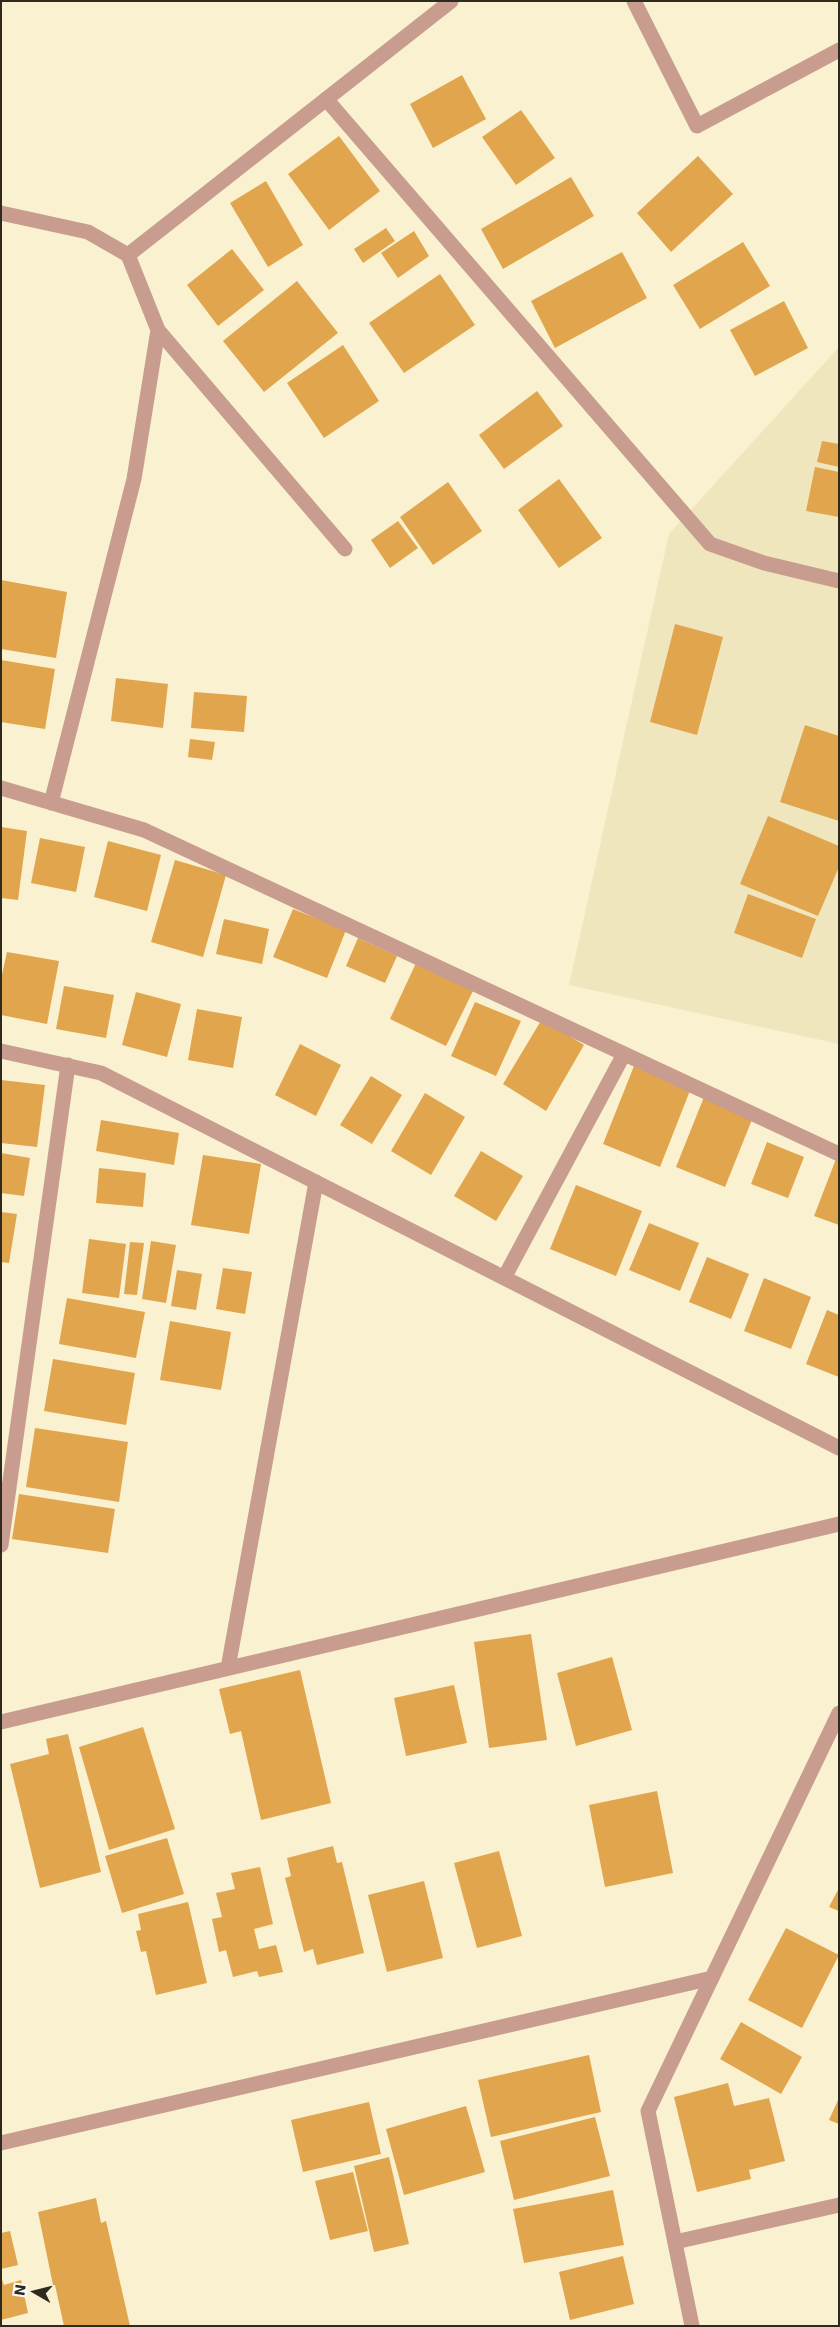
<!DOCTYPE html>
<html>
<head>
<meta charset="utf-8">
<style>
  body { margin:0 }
  #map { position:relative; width:840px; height:2327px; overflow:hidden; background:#f9f1cf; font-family:"DejaVu Sans",sans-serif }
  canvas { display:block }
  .frame { position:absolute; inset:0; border:2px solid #2e2b1e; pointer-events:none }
  .north { position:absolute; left:10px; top:2267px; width:50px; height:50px; -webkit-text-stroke:4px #fdfdfd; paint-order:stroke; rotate:278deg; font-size:14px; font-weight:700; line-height:20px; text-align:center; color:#2e2b1e }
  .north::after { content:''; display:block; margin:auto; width:18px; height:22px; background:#2e2b1e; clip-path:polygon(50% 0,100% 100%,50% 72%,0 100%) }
</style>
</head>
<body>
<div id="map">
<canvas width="840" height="2327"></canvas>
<div class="frame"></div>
<div class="north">N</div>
</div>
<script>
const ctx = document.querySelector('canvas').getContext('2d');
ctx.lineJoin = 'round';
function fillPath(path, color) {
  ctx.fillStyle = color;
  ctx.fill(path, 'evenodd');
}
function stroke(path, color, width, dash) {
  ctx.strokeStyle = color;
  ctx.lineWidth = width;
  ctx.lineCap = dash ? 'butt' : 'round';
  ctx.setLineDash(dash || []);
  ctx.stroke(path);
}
const built = new Path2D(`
  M839,347V1044L569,985L669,534Z`);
const building = new Path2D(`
  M462,75L486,119L433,148L410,104Z
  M521,110L555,158L516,185L482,137Z
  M339,136L380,191L329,230L288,174Z
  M698,156L733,194L671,252L637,213Z
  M571,177L594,216L503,269L481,229Z
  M266,181L303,245L268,267L230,203Z
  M386,228L395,241L363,263L354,249Z
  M414,231L429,256L398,278L381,253Z
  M743,242L770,286L700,329L673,285Z
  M232,249L264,290L218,326L187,285Z
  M622,252L647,298L555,348L531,301Z
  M440,274L475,325L404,373L369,323Z
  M297,281L338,333L264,392L223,341Z
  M784,301L808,348L755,376L730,330Z
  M343,345L379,401L324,438L287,383Z
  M537,391L563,426L504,469L479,435Z
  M822,441L839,444V467L817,462Z
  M815,467L839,472V517L806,511Z
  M559,479L602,538L559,568L518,510Z
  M448,482L482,531L433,565L400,517Z
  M398,521L418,548L390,568L371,540Z
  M1,580L67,592L56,658L1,649Z
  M675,624L723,637L697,735L650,722Z
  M1,660L55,669L45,729L1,722Z
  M116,678L168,684L163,728L111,721Z
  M194,692L247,696L244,732L191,728Z
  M805,725L839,736V821L780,802Z
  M190,739L215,742L212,760L188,757Z
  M768,816L839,846V867L818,916L740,884Z
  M1,827L27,831L18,900L1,898Z
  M40,838L85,847L76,892L31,883Z
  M108,841L161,855L147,911L94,897Z
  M175,860L226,875L203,957L151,942Z
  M748,894L816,919L802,958L734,933Z
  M293,909L346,930L327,978L273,957Z
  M224,919L269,929L262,964L216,954Z
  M358,938L397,956L385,983L346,966Z
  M7,952L59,961L47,1024L1,1015V979Z
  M416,963L473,991L446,1046L390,1019Z
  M64,986L114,995L106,1038L56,1029Z
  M136,992L181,1004L167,1057L122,1045Z
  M475,1002L521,1021L496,1076L451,1056Z
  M197,1009L242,1017L233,1068L188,1060Z
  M542,1019L584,1045L546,1111L503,1084Z
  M300,1044L341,1065L316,1116L275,1095Z
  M634,1066L691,1088L660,1167L603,1144Z
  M371,1076L402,1095L372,1144L340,1125Z
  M1,1080L45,1085L37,1147L1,1143Z
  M425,1093L465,1117L431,1175L391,1151Z
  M704,1097L753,1117L725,1187L676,1167Z
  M101,1120L179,1133L174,1165L96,1151Z
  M767,1142L804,1157L788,1198L751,1184Z
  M481,1151L523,1176L496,1221L454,1196Z
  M1,1153L30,1158L24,1196L1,1193Z
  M203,1155L261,1164L249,1234L191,1225Z
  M836,1159L839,1160V1225L814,1216Z
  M99,1168L146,1173L143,1207L96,1203Z
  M576,1185L642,1211L616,1276L550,1249Z
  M1,1212L17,1214L9,1263L1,1262Z
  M649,1223L699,1243L680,1291L629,1270Z
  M89,1239L126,1244L119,1298L82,1293Z
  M151,1241L176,1245L166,1303L142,1299Z
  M130,1242L144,1243L137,1295L124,1294Z
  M707,1257L749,1274L731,1319L689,1302Z
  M223,1268L252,1272L245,1314L216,1309Z
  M177,1270L202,1274L196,1310L171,1306Z
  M764,1278L811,1297L791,1349L744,1331Z
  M67,1298L145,1312L136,1358L59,1344Z
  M827,1310L839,1315V1377L806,1364Z
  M170,1321L231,1332L221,1390L160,1380Z
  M53,1359L135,1373L126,1425L44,1411Z
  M35,1428L128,1442L119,1502L26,1487Z
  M19,1494L115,1509L108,1553L12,1539Z
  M531,1634L547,1740L489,1748L474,1642Z
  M612,1657L632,1730L576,1746L557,1673Z
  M300,1670L331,1803L261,1820L241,1731L230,1734L219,1689Z
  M454,1685L467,1743L406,1756L394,1698Z
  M143,1727L175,1829L109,1850L79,1747Z
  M68,1734L101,1872L40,1888L10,1764L49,1754L46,1739Z
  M657,1791L673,1873L605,1887L589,1805Z
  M167,1838L184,1894L122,1913L105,1856Z
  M333,1846L337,1863L342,1862L364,1953L317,1965L313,1949L304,1952L285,1878L291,1876L287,1858Z
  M499,1851L522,1936L477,1948L454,1863Z
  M260,1867L273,1924L254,1929L259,1949L276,1945L283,1972L259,1977L257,1971L233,1977L226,1950L219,1952L212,1919L222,1917L216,1893L235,1889L231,1873Z
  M424,1881L443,1958L387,1972L368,1895Z
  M839,1888V1911L829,1907Z
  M188,1902L207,1983L156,1995L146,1951L141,1952L136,1931L141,1930L138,1914Z
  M786,1928L839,1955L802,2028L748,2000Z
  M741,2022L802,2057L781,2094L720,2059Z
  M589,2055L601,2112L491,2137L478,2080Z
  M728,2083L734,2106L769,2098L785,2161L749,2170L751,2179L697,2192L674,2097Z
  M839,2098V2124L829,2120Z
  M369,2102L381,2154L303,2172L291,2120Z
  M466,2106L485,2172L404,2195L386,2129Z
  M595,2117L610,2176L514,2200L500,2141Z
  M389,2157L409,2244L374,2252L354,2166Z
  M353,2172L368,2231L330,2240L315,2181Z
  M613,2190L624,2245L524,2263L513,2209Z
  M96,2198L101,2223L106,2221L130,2326H64L55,2285H53L38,2212Z
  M10,2231L18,2265L1,2269V2233Z
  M623,2256L634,2304L570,2320L559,2272Z
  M1,2277L4,2285L21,2280L28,2313L1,2320Z`);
const minor = new Path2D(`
  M634,1L697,126L839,50
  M326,99L710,544L764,563L839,581
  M1,213L88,232L128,255L158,330L134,479L51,803
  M128,255L451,1
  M158,330L345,549
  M1,788L144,830L839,1154
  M1,1051L101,1073L839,1448
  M504,1278L624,1054
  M1,1545L68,1065
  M228,1668L316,1182
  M1,1722L839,1524
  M1,2143L712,1978
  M675,2242L839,2205
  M692,2326L648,2111L839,1713`);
fillPath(built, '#f0e6bd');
fillPath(building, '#e1a54d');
stroke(minor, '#c89c8e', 15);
</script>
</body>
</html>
